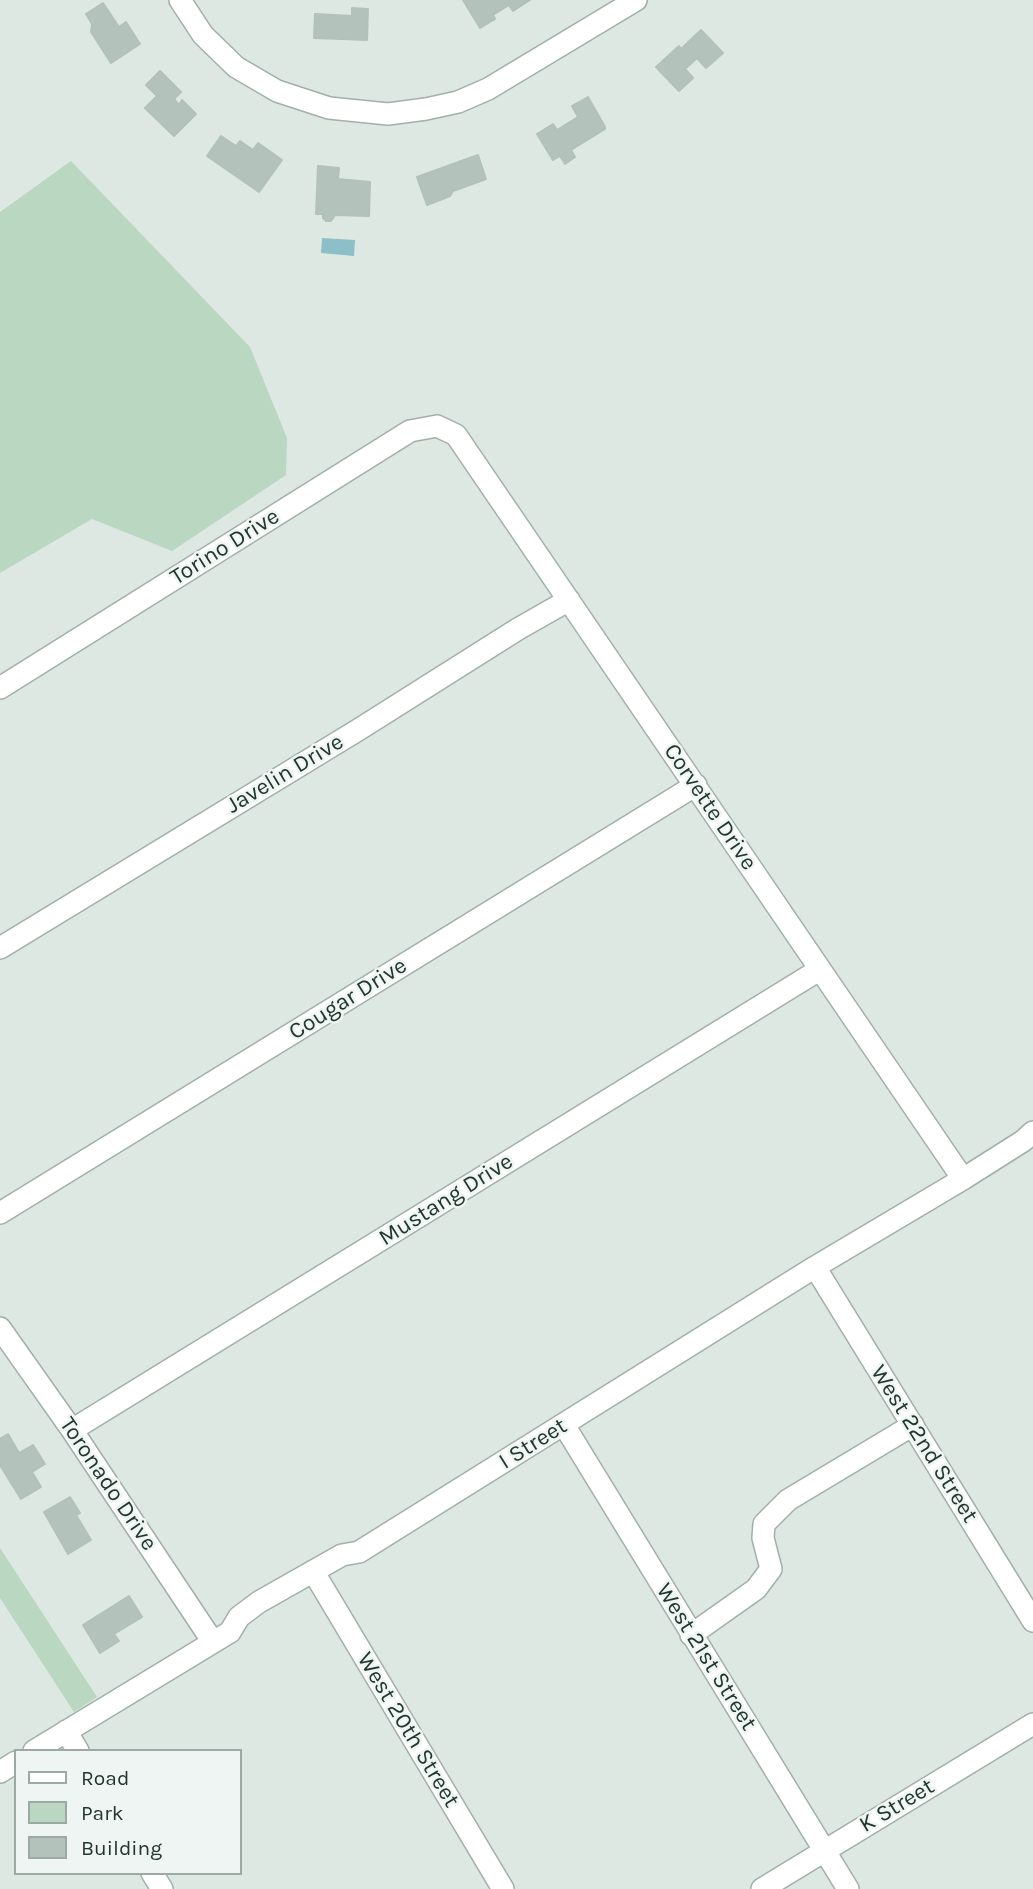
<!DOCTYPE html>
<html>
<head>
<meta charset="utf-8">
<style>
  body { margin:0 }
  #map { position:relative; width:1033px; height:1889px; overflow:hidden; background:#dee8e3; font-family:Karla,sans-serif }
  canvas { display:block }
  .legend { position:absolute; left:14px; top:1749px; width:228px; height:126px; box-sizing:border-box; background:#eef5f2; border:2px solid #9ca9a4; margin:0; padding:9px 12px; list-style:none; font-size:21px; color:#223630 }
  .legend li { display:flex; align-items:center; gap:14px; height:35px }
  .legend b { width:35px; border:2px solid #9ca9a4 }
</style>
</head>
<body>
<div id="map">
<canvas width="1033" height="1889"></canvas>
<ul class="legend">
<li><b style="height:9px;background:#fff"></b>Road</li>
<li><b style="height:19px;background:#b9d7c1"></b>Park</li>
<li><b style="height:19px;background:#b4c2bc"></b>Building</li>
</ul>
</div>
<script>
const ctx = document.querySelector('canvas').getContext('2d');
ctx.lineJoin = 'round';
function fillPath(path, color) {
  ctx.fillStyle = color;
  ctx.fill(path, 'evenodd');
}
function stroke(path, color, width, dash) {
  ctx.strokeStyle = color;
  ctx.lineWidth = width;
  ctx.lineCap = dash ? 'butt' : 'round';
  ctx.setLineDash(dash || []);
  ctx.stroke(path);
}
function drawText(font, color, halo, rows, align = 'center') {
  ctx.font = font + ' Karla,sans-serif';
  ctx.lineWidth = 5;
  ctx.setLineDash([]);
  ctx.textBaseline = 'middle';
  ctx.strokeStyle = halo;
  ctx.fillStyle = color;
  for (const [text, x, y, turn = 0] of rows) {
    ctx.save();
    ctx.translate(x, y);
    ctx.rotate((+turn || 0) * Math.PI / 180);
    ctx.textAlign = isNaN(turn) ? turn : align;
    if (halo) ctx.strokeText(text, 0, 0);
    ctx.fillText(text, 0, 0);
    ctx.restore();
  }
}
const green = new Path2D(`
  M71,161L250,347L287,438L286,475L172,551L92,519L0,573V212Z
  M0,1548L97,1697L74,1712L0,1598Z`);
const water = new Path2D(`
  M322,238L355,240L354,256L321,253Z`);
const building = new Path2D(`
  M463,0H530L513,11L509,5L493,15L495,19L480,28Z
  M103,3L119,27L126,22L140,44L111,63L91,32L92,24L86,14Z
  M352,8L368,9L367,40L314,38L315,14L352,16Z
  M701,30L723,53L706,68L697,58L685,69L693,78L679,91L656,67L679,46L681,49Z
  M160,71L181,92L174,99L179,105L182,100L196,114L174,136L145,108L157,96L146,85Z
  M588,97L605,127V129L571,150L575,157L565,164L560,156L553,160L537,134L553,124L557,130L578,117L572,106Z
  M221,136L236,146L240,141L253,150L258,143L282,160L259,192L207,156Z
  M478,155L486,179L453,191L450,196L427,205L417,177Z
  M318,166L339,168L338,179L370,182L369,216L335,215L331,221H326L323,218V214H316Z
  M8,1434L19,1453L33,1445L45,1464L32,1472L41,1487L21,1499L0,1465V1439Z
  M70,1497L80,1513L76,1515L91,1540L68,1554L44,1512Z
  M129,1596L142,1617L114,1634L119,1641L100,1653L83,1625Z`);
const minor = new Path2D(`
  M180,0L203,35L236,67L277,91L329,108L388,114L426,109L458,102L488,89L636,0
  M0,688L410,431L437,426L456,435L963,1179
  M0,948L358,730L518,629L569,600
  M0,1213L696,785
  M815,1267L1033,1621
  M0,1328L72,1430L213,1642
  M564,1425L848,1889
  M72,1430L819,970
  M313,1571L503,1889
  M691,1635L756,1589L771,1569L763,1538L764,1524L788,1500L913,1425
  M66,1731L78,1751
  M34,1751L230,1632L239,1617L259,1602L342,1555L359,1552L815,1267L963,1179L1023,1141L1033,1132
  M0,1772L16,1762
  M152,1873L162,1889
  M762,1889L1033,1724`);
const streetNames = [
  ["Torino Drive",225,547,-32],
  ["Javelin Drive",285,774,-31],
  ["Corvette Drive",710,807,56],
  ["Cougar Drive",348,999,-32],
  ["Mustang Drive",446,1200,-32],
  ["I Street",533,1444,-32],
  ["West 22nd Street",924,1444,58],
  ["Toronado Drive",108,1484,56],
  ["West 21st Street",706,1657,58],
  ["West 20th Street",408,1730,59],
  ["K Street",897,1806,-31]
];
fillPath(green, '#b9d7c1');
fillPath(water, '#8cbfc8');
fillPath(building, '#b4c2bc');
stroke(building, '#b2c1ba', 2);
stroke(minor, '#a2afaa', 24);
stroke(minor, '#fff', 21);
drawText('23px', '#223630', '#eef5f2', streetNames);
</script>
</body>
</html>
